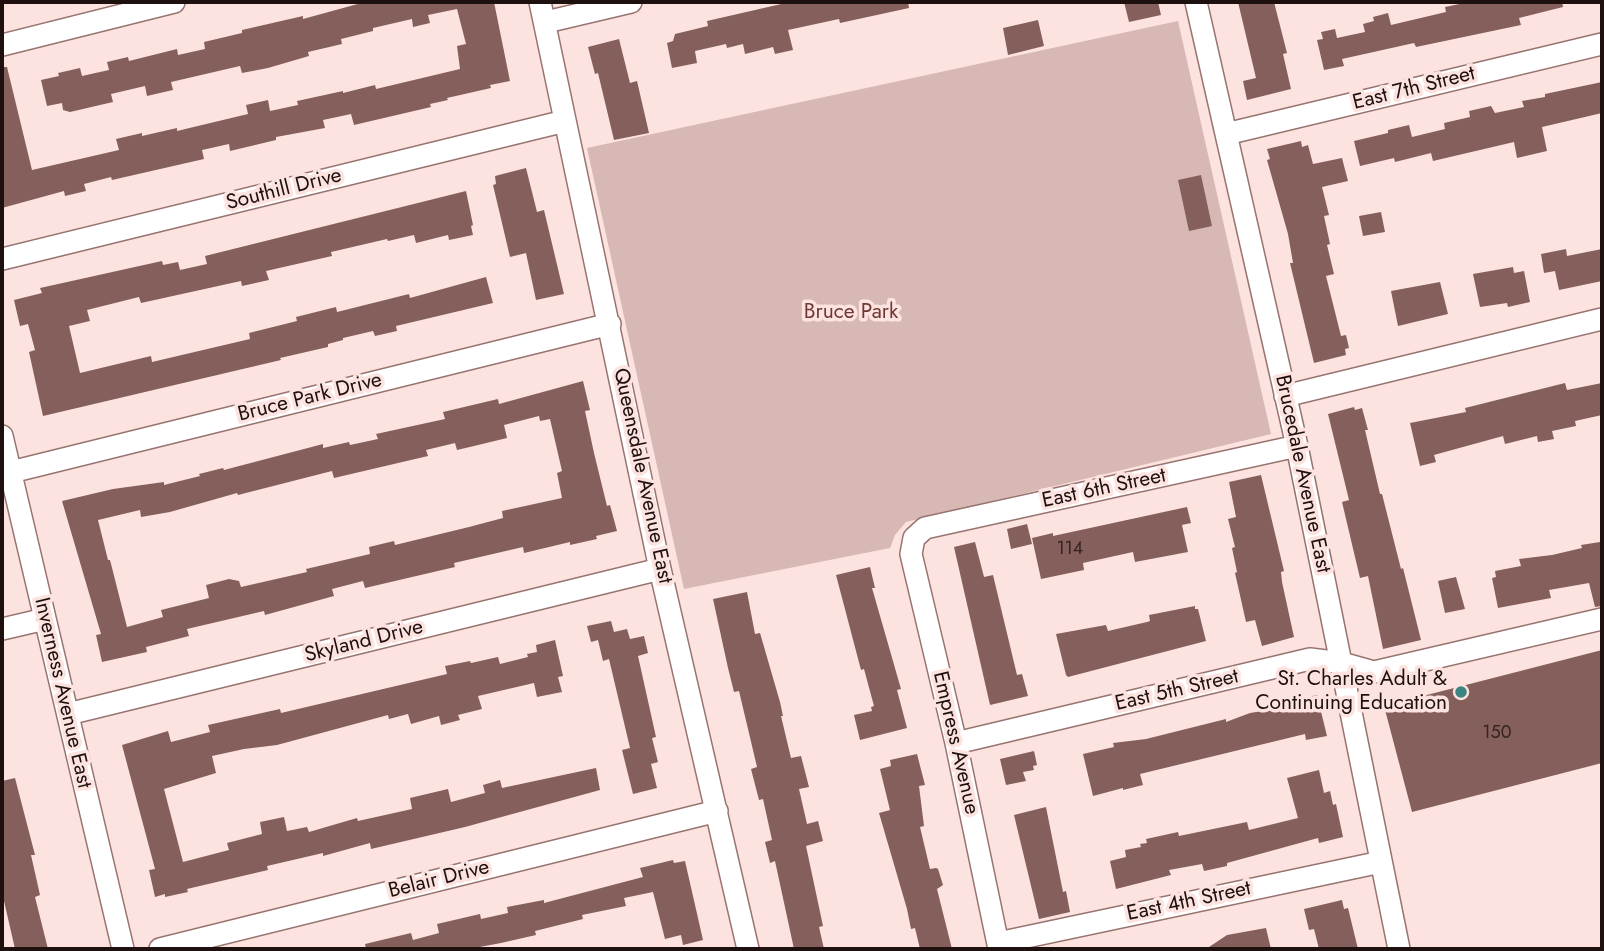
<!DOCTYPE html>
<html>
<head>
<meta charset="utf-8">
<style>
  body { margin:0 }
  #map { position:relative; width:1604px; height:951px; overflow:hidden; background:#fce3e0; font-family:Jost,sans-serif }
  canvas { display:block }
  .frame { position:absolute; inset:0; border:4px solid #1d100e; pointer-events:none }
</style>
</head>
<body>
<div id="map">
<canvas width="1604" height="951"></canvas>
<div class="frame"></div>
</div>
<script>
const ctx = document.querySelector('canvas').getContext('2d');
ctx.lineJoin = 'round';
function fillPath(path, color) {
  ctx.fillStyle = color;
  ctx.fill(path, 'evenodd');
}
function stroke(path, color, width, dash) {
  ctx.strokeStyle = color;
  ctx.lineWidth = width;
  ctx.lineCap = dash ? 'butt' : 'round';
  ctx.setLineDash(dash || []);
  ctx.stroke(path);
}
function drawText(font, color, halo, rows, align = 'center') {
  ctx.font = font + ' Jost,sans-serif';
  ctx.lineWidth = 7;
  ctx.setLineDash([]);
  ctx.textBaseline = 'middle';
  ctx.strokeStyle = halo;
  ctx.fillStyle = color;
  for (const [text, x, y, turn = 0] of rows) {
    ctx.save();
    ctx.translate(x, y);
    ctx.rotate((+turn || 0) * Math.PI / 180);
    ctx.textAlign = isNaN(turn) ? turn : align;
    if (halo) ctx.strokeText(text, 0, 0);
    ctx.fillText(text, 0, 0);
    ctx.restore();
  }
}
const green = new Path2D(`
  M1178,21L1271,434L906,522L895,535L890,548L684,589L587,148Z`);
const building = new Path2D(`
  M365,2H494L510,81L490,85L491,88L447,98L448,100L430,104L431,107L354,125L351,114L323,120L325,128L276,137V140L251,146L230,151L229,144L202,150L204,159L112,180L111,177L84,184L86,191L65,196L64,191L2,208V67H7L32,170L119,150L116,139L142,133V136L177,128V131L248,114L246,105L268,100L270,111L298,105L297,101L343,91V93L375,85L376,89L460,69L457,46L466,44L457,9L428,15L430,23L413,27L412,19L373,28V31L341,39L342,44L308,52L309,56L268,68L242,73L240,66L171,82L173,90L147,96L145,86L111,94L113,102L70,112L63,110L62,103L47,106L41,80L59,76L58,73L80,68L82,76L109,70L107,62L128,57L129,61L177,49L178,55L205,49L204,42L242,33V30L303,16V19Z
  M790,2H908L909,8L840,23L839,19L788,30L793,50L775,54L773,47L745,54L743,44L727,48L726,44L695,51L697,63L672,68L667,43L673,41L675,34L708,26L707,21Z
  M1124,2H1158L1161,15L1129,22Z
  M1238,2H1274L1287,53L1283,54L1291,89L1247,100L1243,81L1256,78Z
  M1469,2H1562L1563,7L1519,18L1521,25L1416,47L1414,43L1342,59L1344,66L1324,70L1317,40L1323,39L1321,32L1335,29L1337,38L1365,32L1363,24L1374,21L1373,17L1388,13L1391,25L1446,12L1445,7Z
  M1038,20L1044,46L1008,55L1003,28Z
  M619,39L630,83L637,81L649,133L614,140L598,73L595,74L588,47Z
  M1602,82V113L1542,127L1547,151L1517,158L1514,142L1433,161L1431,153L1395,162L1394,158L1360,166L1354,141L1388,133V130L1409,125L1412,137L1445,129L1444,123L1470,117L1469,111L1491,106L1495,113L1524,107L1522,101L1545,97V94Z
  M1301,141L1302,147L1308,145L1313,164L1342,158L1348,181L1322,187L1329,215L1324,216L1330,244L1327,245L1334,274L1326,276L1341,336L1346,335L1349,348L1345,349L1346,355L1314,363L1290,263H1293L1288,234L1267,160L1270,159L1267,149Z
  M526,168L537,212L544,210L564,294L536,300L526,253L510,257L493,185L496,184L495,176Z
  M1201,175L1212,226L1189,231L1178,180Z
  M466,191L473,225L471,226L473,235L449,240L448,235L416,243L414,235L388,241L387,239L331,252L332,256L266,271L269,280L242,286L241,281L141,303L139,297L87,310L90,321L69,326L80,373L151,356L152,362L250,339L249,333L297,321L296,317L336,307L337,312L409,294L410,298L486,277L493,303L396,326L397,331L375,336L373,331L343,338V340L328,344V347L280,358L281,360L43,416L29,352L35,350L28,324L20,326L14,300L42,293L40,288L162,261L163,265L178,262L180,270L207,264L205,256Z
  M1381,212L1385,232L1363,236L1359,216Z
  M1566,249L1567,256L1602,249V281L1559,290L1555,271L1544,273L1541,254Z
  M1513,267L1514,273L1524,271L1530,302L1508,307L1507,303L1480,307L1473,274Z
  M1440,282L1448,314L1398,326L1391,291Z
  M583,381L590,410L585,411L594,453L607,506L610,505L617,531L596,536L597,539L570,545V542L524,553L523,547L454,563L455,567L365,588L363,581L332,589L334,596L265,615L264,611L187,629L189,636L146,647L147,652L102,662L96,635L101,634L62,501L113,489L164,482V485L200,476L199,474L223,468L224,470L323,444V448L349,442L350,445L378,439L376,434L445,419L443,412L498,399L499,404ZM539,416L540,421L550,419L562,471L557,473L562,498L502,511L503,518L469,527L395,545L394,541L369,547L370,554L306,569L307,572L241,587L239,581L229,579L206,585L209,598L161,610L163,617L127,627L110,560H108L98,520L140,510L141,517L170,512L237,493L238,495L332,471L334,478L428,456L426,450L455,443L457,450L474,446L507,438L504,425Z
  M1565,383L1567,390L1602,383V415L1575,421L1576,426L1552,431L1554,439L1538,442L1537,436L1505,444L1503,436L1434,455L1436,462L1420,466L1410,423L1466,412L1465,408Z
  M1354,407L1355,410L1362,408L1368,430H1365L1380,494H1382L1401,569L1403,568L1421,640L1383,649L1368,576L1360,578L1355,557L1342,502L1349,500L1328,414Z
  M1261,475L1284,571L1281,572L1282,582L1294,637L1262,646L1255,620L1246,622L1235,573L1237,572L1232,548L1235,547L1228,519L1236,517L1229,482Z
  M1187,507L1191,523L1182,525L1188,552L1135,562L1133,552L1083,563L1084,570L1041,579L1032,538L1053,533V536Z
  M1027,524L1032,544L1011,549L1007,529Z
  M975,542L984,577L993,575L1017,675L1022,674L1028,696L990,705L954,547Z
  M1600,542L1602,606L1595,607L1589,583L1549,590L1551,598L1498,608L1492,578L1496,577L1495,571L1521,566L1519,559L1552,555L1582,548L1581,545Z
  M870,567L875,588H872L901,689L897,690L907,728L860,740L854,715L872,711L871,707L874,706L864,669L861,670L836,575Z
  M1456,577L1465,609L1445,613L1438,581Z
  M747,592L755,634L760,633L780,702L783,716H781L791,758L801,756L809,787L799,789L807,824L818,821L823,841L806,846L823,926L819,927L824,949H794L775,861L770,863L765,842L772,840L763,799L759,800L751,769L757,767L739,691L734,692L728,668L713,599Z
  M1195,606V609H1198L1206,641L1068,677L1066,675L1056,634L1106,625L1108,631L1147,622L1150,621L1149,615Z
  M611,621L614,632L627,629L630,639L644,636L648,653L638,656L656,737L652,738L658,762L651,764L657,788L633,794L622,750L630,748L609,659L603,661L598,640L591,642L587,626Z
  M555,640L563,676L558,677L562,692L537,697L534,683L478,696L482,709L458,715L460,720L441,725L439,716L411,724L408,714L389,719L388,715L277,745L244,749L212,756L216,773L164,789L183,862L229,850L227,843L262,834L260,822L284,817L287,831L307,827L309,832L357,818L358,821L412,809L410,798L448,789L451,802L485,793L483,785L500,780L502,788L596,768L600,790L465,827L371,849L370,843L323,856V853L267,866L268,870L187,889L188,892L165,897V894L155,897L149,870L155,869L122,745L168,731L171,742L210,732L208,725L280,709L281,713L447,674L445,666L470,661L471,663L498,657L500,664L528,657L527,654L537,652L536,645Z
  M1602,650V763L1412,812L1384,706Z
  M1317,695L1327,736L1306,740L1305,734L1140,774L1143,785L1123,790V788L1093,796L1083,754L1114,747L1113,743L1146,739L1226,719V722L1250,713L1269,710L1268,706Z
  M1034,751L1037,765L1033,766L1034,770L1023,772L1026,781L1006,785L1000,759Z
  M917,754L925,785L919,786L924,826L920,827L930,869L936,868L938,869L943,885L937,889L952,949H920L915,928L911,929L907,909L879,813L890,810L880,769L891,766L890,760Z
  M1319,770L1324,793L1330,791L1333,805L1336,804L1343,837L1319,843L1318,838L1227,863V866L1204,871L1202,864L1169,870L1171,875L1116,889L1110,861L1126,857L1125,850L1141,847L1140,844L1147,843L1146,839L1178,832L1179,836L1247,822L1249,830L1298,818L1287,778Z
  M15,778L35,855H31L40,895L35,897L48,949H15L4,901L2,902V781Z
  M1046,807L1063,892L1066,891L1070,912L1039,919L1014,815Z
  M673,860L674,863L685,861L703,940L683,945L681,935L665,939L653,892L624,898L626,906L582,915L583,919L535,931L536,935L501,943L469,949H366L365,944L411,933L413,940L439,933L437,924L480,914L481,919L508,913L507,907L544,900V903L643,877L640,868Z
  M1342,900L1344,909L1348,908L1358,949H1319L1314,929L1309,930L1304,909Z
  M1266,928L1271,949H1206L1227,935Z`);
const street = new Path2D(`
  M540,2L660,569L748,949
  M1196,2L1297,446L1399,949
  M546,22L631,2
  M2,45L174,2
  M1226,134L1602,44
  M2,259L565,121
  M1285,396L1602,319
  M2,436L123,949
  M11,472L610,324
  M2,629L45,619
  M68,714L660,569
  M956,743L1310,659L1342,663L1374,672L1602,619
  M998,943L1381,862
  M160,949L717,811
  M999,949L956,743L911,554L914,538L925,528L1297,446`);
const markers = [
  [1461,692,7,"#3c8480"]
];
const numberNames = [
  ["114",1070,550],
  ["150",1497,734]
];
const streetNames = [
  ["East 7th Street",1414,89,-14],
  ["Southill Drive",284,190,-14],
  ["Bruce Park Drive",310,398,-14],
  ["Brucedale Avenue East",1302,474,78],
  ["Queensdale Avenue East",642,476,78],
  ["East 6th Street",1104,489,-12],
  ["Skyland Drive",364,642,-14],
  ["East 5th Street",1177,691,-13],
  ["Inverness Avenue East",62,693,77],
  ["Empress Avenue",955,743,77],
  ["Belair Drive",439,880,-14],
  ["East 4th Street",1189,902,-12]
];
const parkNames = [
  ["Bruce Park",851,313]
];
const poiNames = [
  ["St. Charles Adult &",1447,680],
  ["Continuing Education",1447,704]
];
fillPath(green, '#d7b8b4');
fillPath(building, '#855f5b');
stroke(street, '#987470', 24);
stroke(street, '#fff', 21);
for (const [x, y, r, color] of markers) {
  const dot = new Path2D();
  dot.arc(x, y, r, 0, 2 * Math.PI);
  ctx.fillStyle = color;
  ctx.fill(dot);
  stroke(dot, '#fce3e0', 2.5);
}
drawText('18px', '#372421', null, numberNames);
drawText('21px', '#1d100e', '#fce3e0', streetNames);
drawText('21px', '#6e3732', '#fce3e0', parkNames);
drawText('21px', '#1d100e', '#fce3e0', poiNames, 'right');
</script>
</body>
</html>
